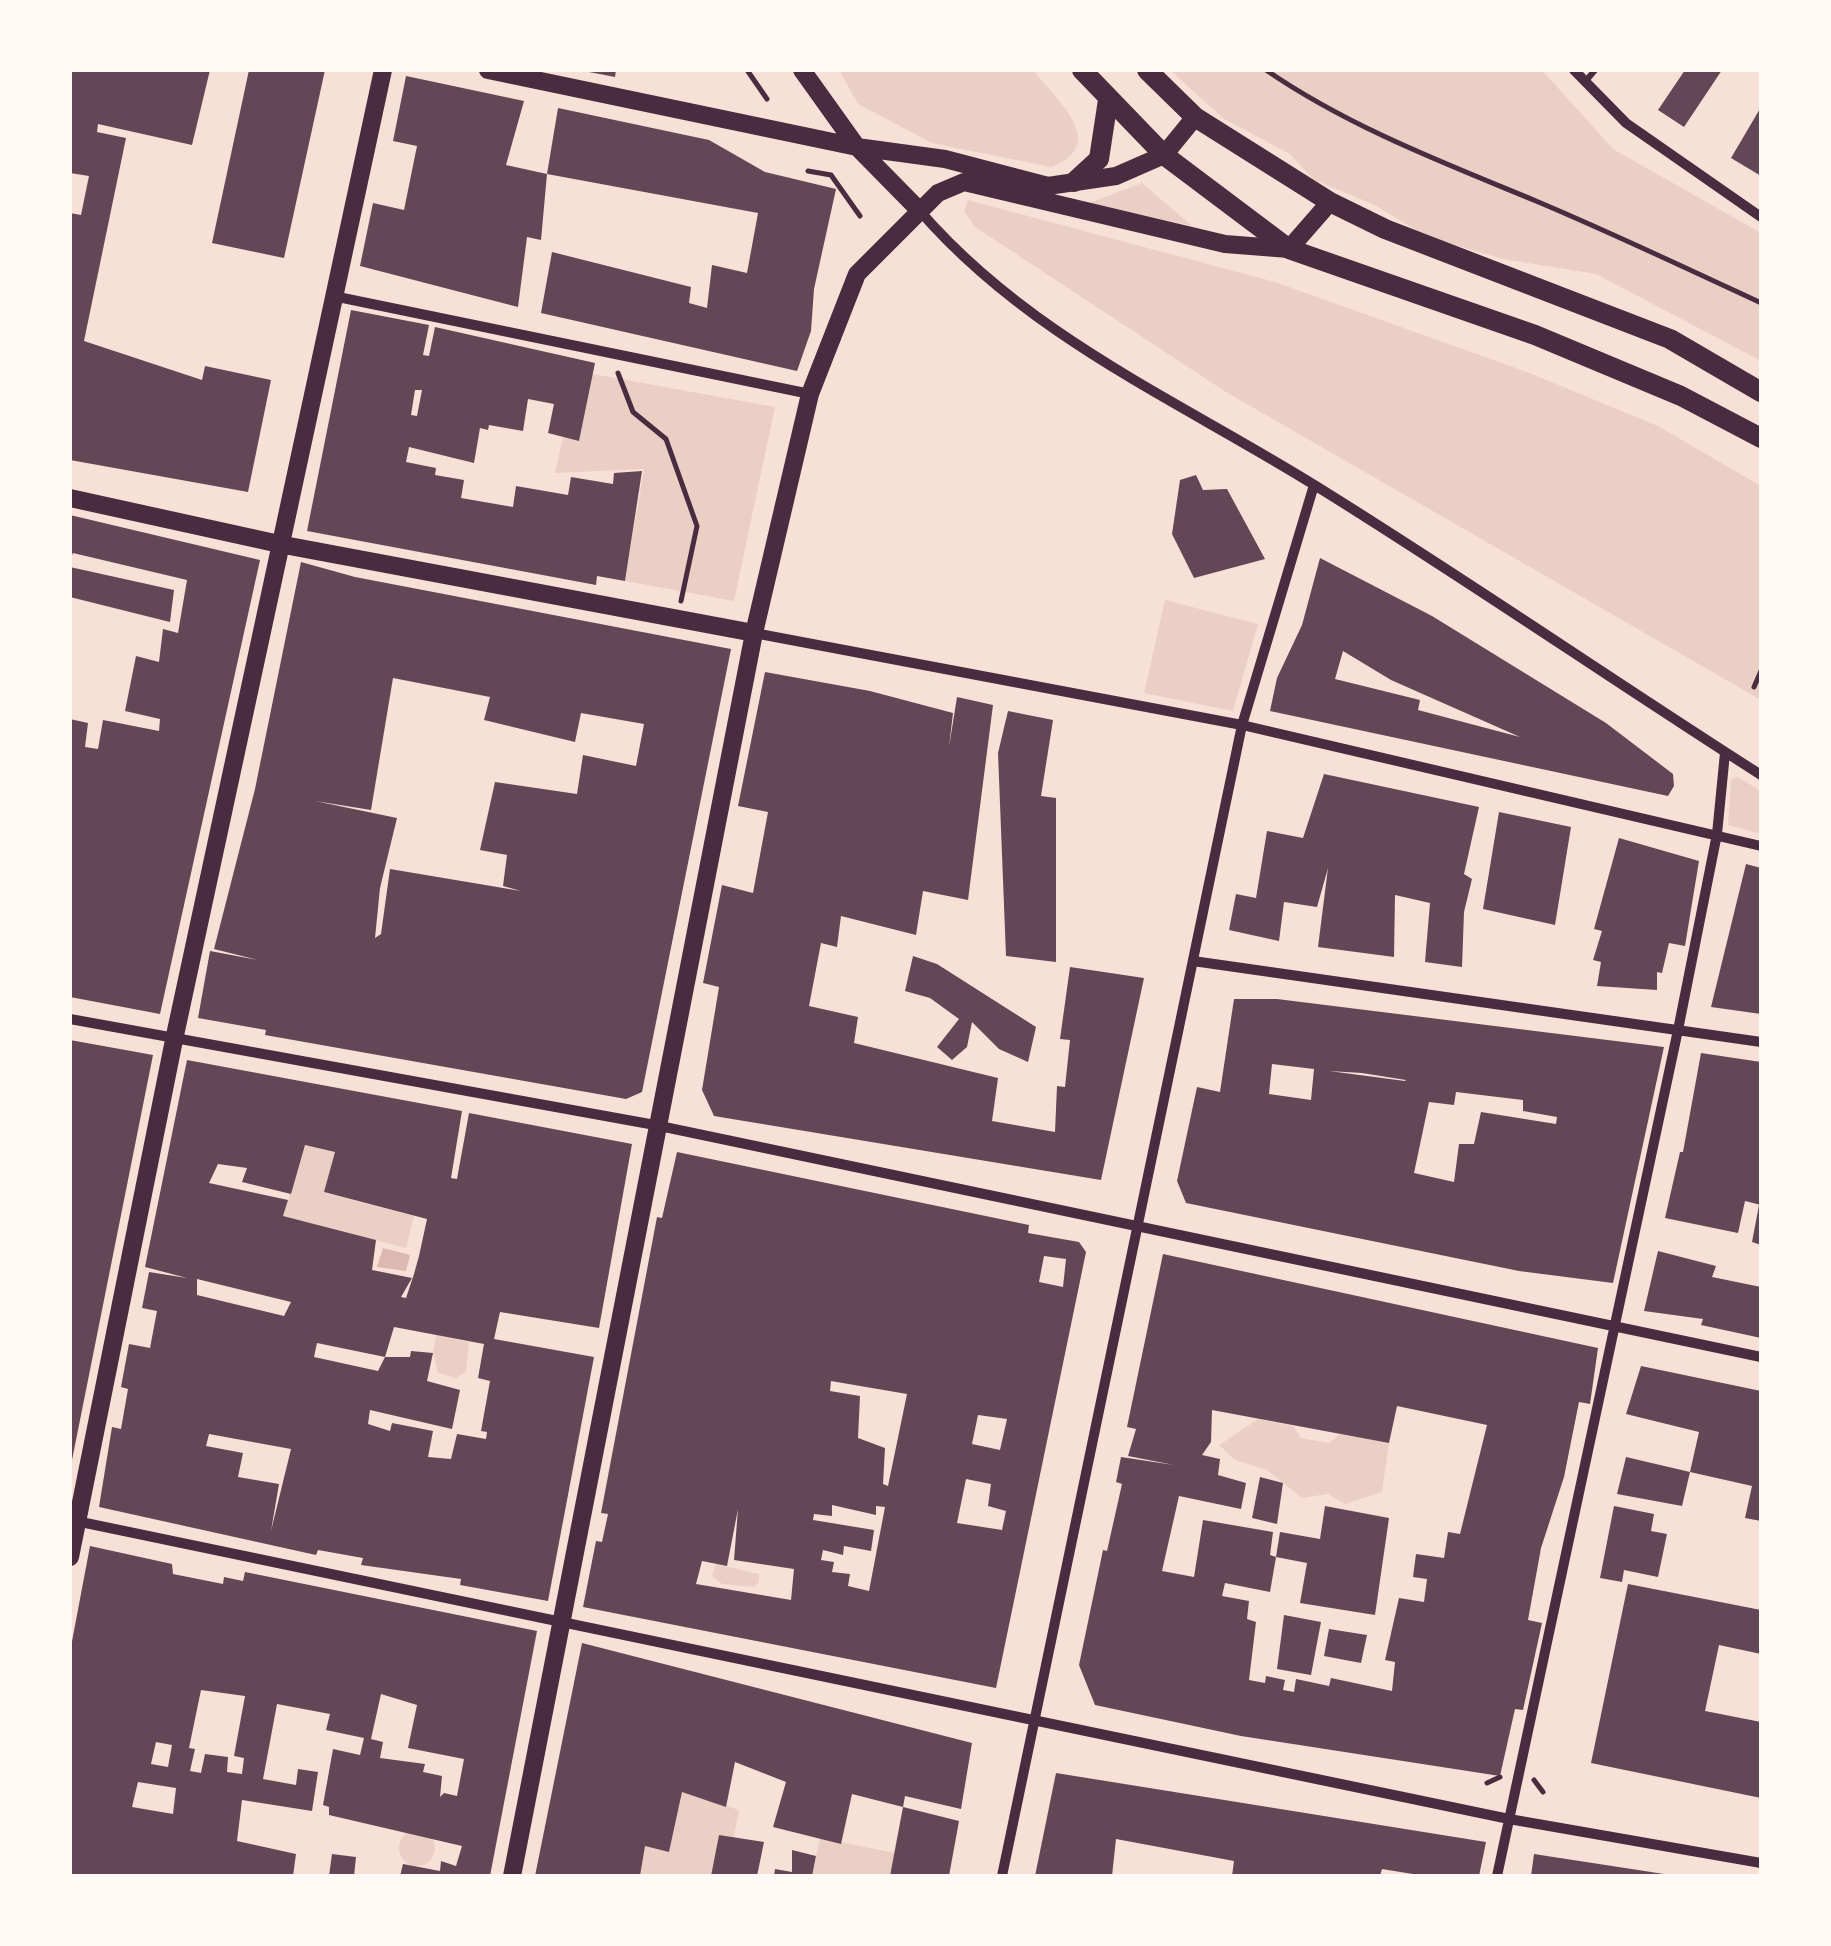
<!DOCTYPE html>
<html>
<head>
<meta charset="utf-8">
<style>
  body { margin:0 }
  #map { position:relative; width:1831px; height:1946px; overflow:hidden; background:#f7e1d7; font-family:"DM Sans",sans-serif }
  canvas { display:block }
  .frame { position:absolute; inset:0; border:72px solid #fffaf5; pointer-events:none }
</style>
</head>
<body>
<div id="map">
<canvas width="1831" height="1946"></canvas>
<div class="frame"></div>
</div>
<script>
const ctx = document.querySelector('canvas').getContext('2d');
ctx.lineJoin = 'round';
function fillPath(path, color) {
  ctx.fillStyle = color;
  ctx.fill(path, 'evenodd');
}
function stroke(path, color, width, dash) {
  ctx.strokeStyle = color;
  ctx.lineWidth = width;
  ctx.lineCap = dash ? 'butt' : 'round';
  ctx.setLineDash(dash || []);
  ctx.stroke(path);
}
const green = new Path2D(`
  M839,70H1033C1056,100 1111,144 1051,167L932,143L858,104Z
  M1170,70H1542L1613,149L1761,233V361L1596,274L1503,259L1427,237L1375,205L1314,180L1290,154L1224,119Z
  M1142,183L1192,226L1089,203Z
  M968,200L1275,282L1527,372L1658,426L1761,486V700L1226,392L975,227L964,211Z
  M577,371L775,407L734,601L625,581L644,469L555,473Z
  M1165,600L1258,624L1233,711L1144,693Z
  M1738,777L1761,791V834L1728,825L1731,779Z
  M305,1145L335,1152L325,1193L414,1216L406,1248L283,1216Z
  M436,1335L469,1342L466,1372L456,1378L438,1373L433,1353Z
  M1258,1419L1293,1426L1301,1438L1329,1443L1340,1434L1389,1443L1382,1492L1345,1504L1328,1494L1302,1498L1267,1470L1235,1460L1219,1445Z
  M716,1564L759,1574V1582L754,1587L722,1584L712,1576Z
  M682,1792L739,1810L734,1837L719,1835L711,1876H640L645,1846L669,1852Z
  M399 1848a18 18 0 1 1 36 0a18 18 0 1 1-36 0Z
  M820,1838L895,1853L891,1876H812Z`);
const water = new Path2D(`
  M383,1248L410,1255L406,1271L377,1267Z`);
const building = new Path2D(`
  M70,70H210L192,145L98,124L97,132L126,138L84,341L202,380L205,366L271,380L248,492L70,460V213L81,215L89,176L70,173Z
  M249,70H325L284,258L212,243Z
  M589,70H616L615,77L589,72Z
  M1685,70H1722L1684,127L1658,110Z
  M406,76L524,101L506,165L547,174L541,240L527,237L518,307L360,266L373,203L404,210L417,146L393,141Z
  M1761,107V176L1731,158Z
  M558,108L709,140L765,172L836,189L814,289L811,331L797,371L541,313L552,252L691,287L689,303L707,308L712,265L747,273L758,213L547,174Z
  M351,310L429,325L423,355L429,356L435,327L595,363L579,441L548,433L554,404L528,399L523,431L489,425L488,430L480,428L474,463L409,447L406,462L436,468L435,475L464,480L461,498L513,507L516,486L568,495L571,477L613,484L614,473L642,471L625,581L597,576L596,585L307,531ZM415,390H422L417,416L411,415Z
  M1196,475L1203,490L1227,489L1265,559L1194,578L1172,534L1180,480Z
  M70,515L260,560L160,1014L70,997V719L88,723L85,747L98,749L103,720L159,731L160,719L125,711L136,656L159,662L163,629L178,633L187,580L73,553L70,560Z
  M1320,558L1432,616L1606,723L1673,774L1674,786L1668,796L1270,711L1277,678L1302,625ZM1343,651L1391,680L1520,737L1418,710L1420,700L1335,679Z
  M301,562L355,577L731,649L642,1092L626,1099L265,1035L266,1030L198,1018L210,951L258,960L214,949L255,789ZM393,678L490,697L484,720L575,742L581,713L644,724L636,766L583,755L577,794L495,782L480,850L507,855L503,886L521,891L390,869L381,934L375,938L380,888L397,818L315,801L371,810Z
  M70,567L174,590L170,622L70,597Z
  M765,672L870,691L953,713L949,747L957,697L993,705L968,900L923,891L916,935L841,916L837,947L821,943L809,1006L858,1017L854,1043L998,1078L992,1121L1055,1132L1057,1086L1065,1087L1070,1040L1060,1039L1070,967L1144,978L1101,1180L714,1116L702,1090L719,987L703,983L722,885L753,893L768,812L738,806Z
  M1008,711L1053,720L1041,796L1056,798V962L1006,956L998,753Z
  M1324,774L1479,807L1464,874L1472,879L1464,912L1462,967L1425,962L1430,903L1395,895L1394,957L1318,947L1328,868L1317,907L1284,902L1279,941L1229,930L1236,894L1256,898L1267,831L1303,838Z
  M1499,812L1571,827L1555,925L1483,909Z
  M1619,838L1699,861L1685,946L1669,943L1662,973L1657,972V990L1597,986L1601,962L1593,960L1602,931L1594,929Z
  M1746,864L1761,868V1014L1711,1007Z
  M913,956L937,964L1036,1027L1028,1062L999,1049L972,1022L967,1047L952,1060L937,1047L959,1019L930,998L905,991Z
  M1234,999H1277L1664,1047L1613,1283L1519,1271L1186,1203L1177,1181L1197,1087L1220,1092ZM1272,1064L1314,1069L1311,1100L1269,1094ZM1329,1071L1362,1073L1406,1080L1405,1081ZM1456,1092L1523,1100V1111L1557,1117L1556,1124L1481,1112L1474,1144H1459L1454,1182L1414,1173L1429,1102L1454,1105Z
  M70,1040L153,1055L72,1460H70Z
  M1701,1053L1761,1062V1205L1745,1201L1738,1233L1665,1218L1680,1152H1683Z
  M187,1060L462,1111L451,1178L457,1179L469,1113L632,1144L599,1328L500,1312L494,1339L594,1357L548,1601L460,1585L461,1579L361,1565L363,1558L318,1550L316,1555L99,1507L112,1427L121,1429L128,1389L121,1387L129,1344L150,1348L157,1311L142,1308L149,1272L187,1278L145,1267ZM305,1145L335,1152L324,1192L427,1219L419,1256L414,1274L406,1298L401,1297L412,1278L372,1270L376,1240L283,1216L288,1200L209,1183L218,1164L247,1168L242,1182L291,1194ZM197,1279L291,1302L284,1316L197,1295ZM394,1327L484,1344L478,1378L490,1381L481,1431L487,1432L486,1439L457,1434L451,1459L428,1457L433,1431L392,1423L390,1431L368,1424L370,1410L452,1429L460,1390L427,1381L433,1353L411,1351L410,1357H385L378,1371L314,1357L317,1343L385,1357ZM209,1434L291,1449L271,1531L279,1484L238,1477L243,1453L206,1446Z
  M677,1152L1029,1225L1028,1233L1079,1242L1086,1252L996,1688L583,1607L596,1541L602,1542L608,1514L601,1513L657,1217L662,1218ZM1044,1256L1066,1259L1063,1287L1039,1282ZM831,1381L907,1394L888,1486L883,1484L885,1448L858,1438L860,1396L830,1391ZM978,1415L1007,1419L1000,1450L972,1444ZM966,1479L991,1484L988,1506L1006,1511L1002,1530L957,1523ZM832,1505L876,1515V1506L885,1507L869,1591L848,1586L850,1574L832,1572L834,1562L821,1560L823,1550L843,1555L844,1546L871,1551L874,1530L813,1520L814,1514L832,1516ZM738,1509L734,1560L794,1569L791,1600L696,1584L702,1561L727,1566Z
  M1759,1205H1761V1245L1752,1242Z
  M1658,1251L1716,1266L1712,1277L1761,1287V1338L1701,1325L1703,1319L1644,1311Z
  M1163,1254L1598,1348L1590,1404L1579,1402L1564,1477L1541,1548L1528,1620L1542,1623L1523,1710L1515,1709L1500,1776L1241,1736L1095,1705L1079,1665L1103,1550L1107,1551L1122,1484L1116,1482L1121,1457L1174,1465L1128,1456L1136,1429L1127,1427ZM1397,1406L1487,1425L1460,1534L1448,1532L1444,1558L1416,1554L1413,1577L1427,1579L1424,1602L1399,1598L1385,1660L1395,1662L1392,1691L1331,1678L1329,1686L1296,1679L1294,1692L1283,1690L1285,1680L1266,1676L1265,1683L1249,1680L1256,1622L1247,1619L1249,1601L1222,1596L1225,1583L1270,1592L1276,1557L1307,1563L1300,1603L1375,1615L1389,1518L1325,1506L1320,1539L1280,1532L1276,1557L1270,1555L1273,1532L1203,1520L1194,1577L1162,1571L1179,1496L1241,1509L1246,1483L1218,1475L1220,1459L1202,1455L1211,1442L1212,1410L1389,1443Z
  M1641,1366L1761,1391V1521L1745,1518L1752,1486L1690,1472L1682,1506L1617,1494L1626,1457L1690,1472L1699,1432L1626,1414Z
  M1260,1477L1283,1483L1277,1524L1252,1518Z
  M1614,1506L1654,1514L1651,1531L1667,1534L1658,1577L1624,1570L1622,1582L1600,1578Z
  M90,1546L172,1564L173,1574L223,1584L224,1577L243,1581L245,1572L537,1631L490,1876H400L403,1864L440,1871L441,1861L456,1866L462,1846L329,1815V1807L323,1805L333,1749L360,1755L364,1738L326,1730L330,1714L277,1704L263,1779L296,1785L298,1769L318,1772L312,1811L242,1800L237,1841L296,1854L293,1876H70V1652ZM201,1690L245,1696L234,1756L244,1758L242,1774L227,1772L228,1757L205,1754L201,1773L190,1771L195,1749L189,1748ZM381,1694L417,1705L408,1748L464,1759L457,1796L444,1793L440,1797L442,1776L423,1772L425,1764L380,1758L383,1742L371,1739ZM156,1742L172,1745L168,1767L151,1764ZM138,1782L176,1788L173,1814L132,1807Z
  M1628,1584L1761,1610V1654L1719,1645L1705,1711L1761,1722V1798L1591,1763Z
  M1284,1615L1321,1622L1311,1675L1277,1669Z
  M1329,1629L1367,1635L1361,1663L1324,1656Z
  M582,1643L972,1743L961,1809L905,1796L903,1807L852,1794L841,1844L773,1827L786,1782L735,1762L726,1807L682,1792L669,1852L645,1846L640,1876H535Z
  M1056,1773L1486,1842L1479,1876H1425L1382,1869L1380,1876H1232L1234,1861L1116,1839L1112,1876H1035Z
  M903,1807L959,1821L949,1876H890Z
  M719,1835L764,1842L757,1876H711Z
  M792,1850L816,1856L812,1876H774L775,1869L792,1872Z
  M332,1854L356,1857L354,1876H329Z
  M1534,1854L1664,1874V1876H1531Z`);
const path = new Path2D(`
  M747,70L767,99
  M1266,70C1349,127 1444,163 1536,201C1612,233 1686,268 1761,303
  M808,171L831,175L860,216
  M618,373L633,412L666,439L697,526L681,601
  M1754,687L1761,671
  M1534,1780L1543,1792
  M1487,1783L1500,1777`);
const service = new Path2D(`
  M1585,82L1595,70`);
const minor = new Path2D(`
  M1574,70L1626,123L1761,217
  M919,210C1029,337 1176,399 1316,486C1466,579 1612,680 1761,775
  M338,297L810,394
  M754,633L1242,725L1761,846
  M1193,961L1761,1042
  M70,1019L655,1125L1761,1357
  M76,1521L1509,1819L1761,1863
  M1002,1876L1242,725L1314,485
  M1497,1876L1678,1030L1717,834L1725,753`);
const secondary = new Path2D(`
  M488,70L857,147L945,159L1048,186L1116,176L1164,155L1195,117
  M802,70L857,147L919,210
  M70,498L284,545L754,633
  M70,1557L174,1040L383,70
  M512,1876L754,633L810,394L857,274L938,193L964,182L1225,244L1289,249L1330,202`);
const primary = new Path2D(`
  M1082,70L1164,155L1289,249L1535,335L1681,396L1761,438
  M1147,70L1195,117L1330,202L1385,229L1670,339L1761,392
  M1074,182L1099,159L1108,100`);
fillPath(green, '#ebcfc5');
fillPath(water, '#dcb8b0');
fillPath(building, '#644757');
stroke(path, '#4a2c40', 5);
stroke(service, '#4a2c40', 6);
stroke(minor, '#4a2c40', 10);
stroke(secondary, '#4a2c40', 18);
stroke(primary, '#4a2c40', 20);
</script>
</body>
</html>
